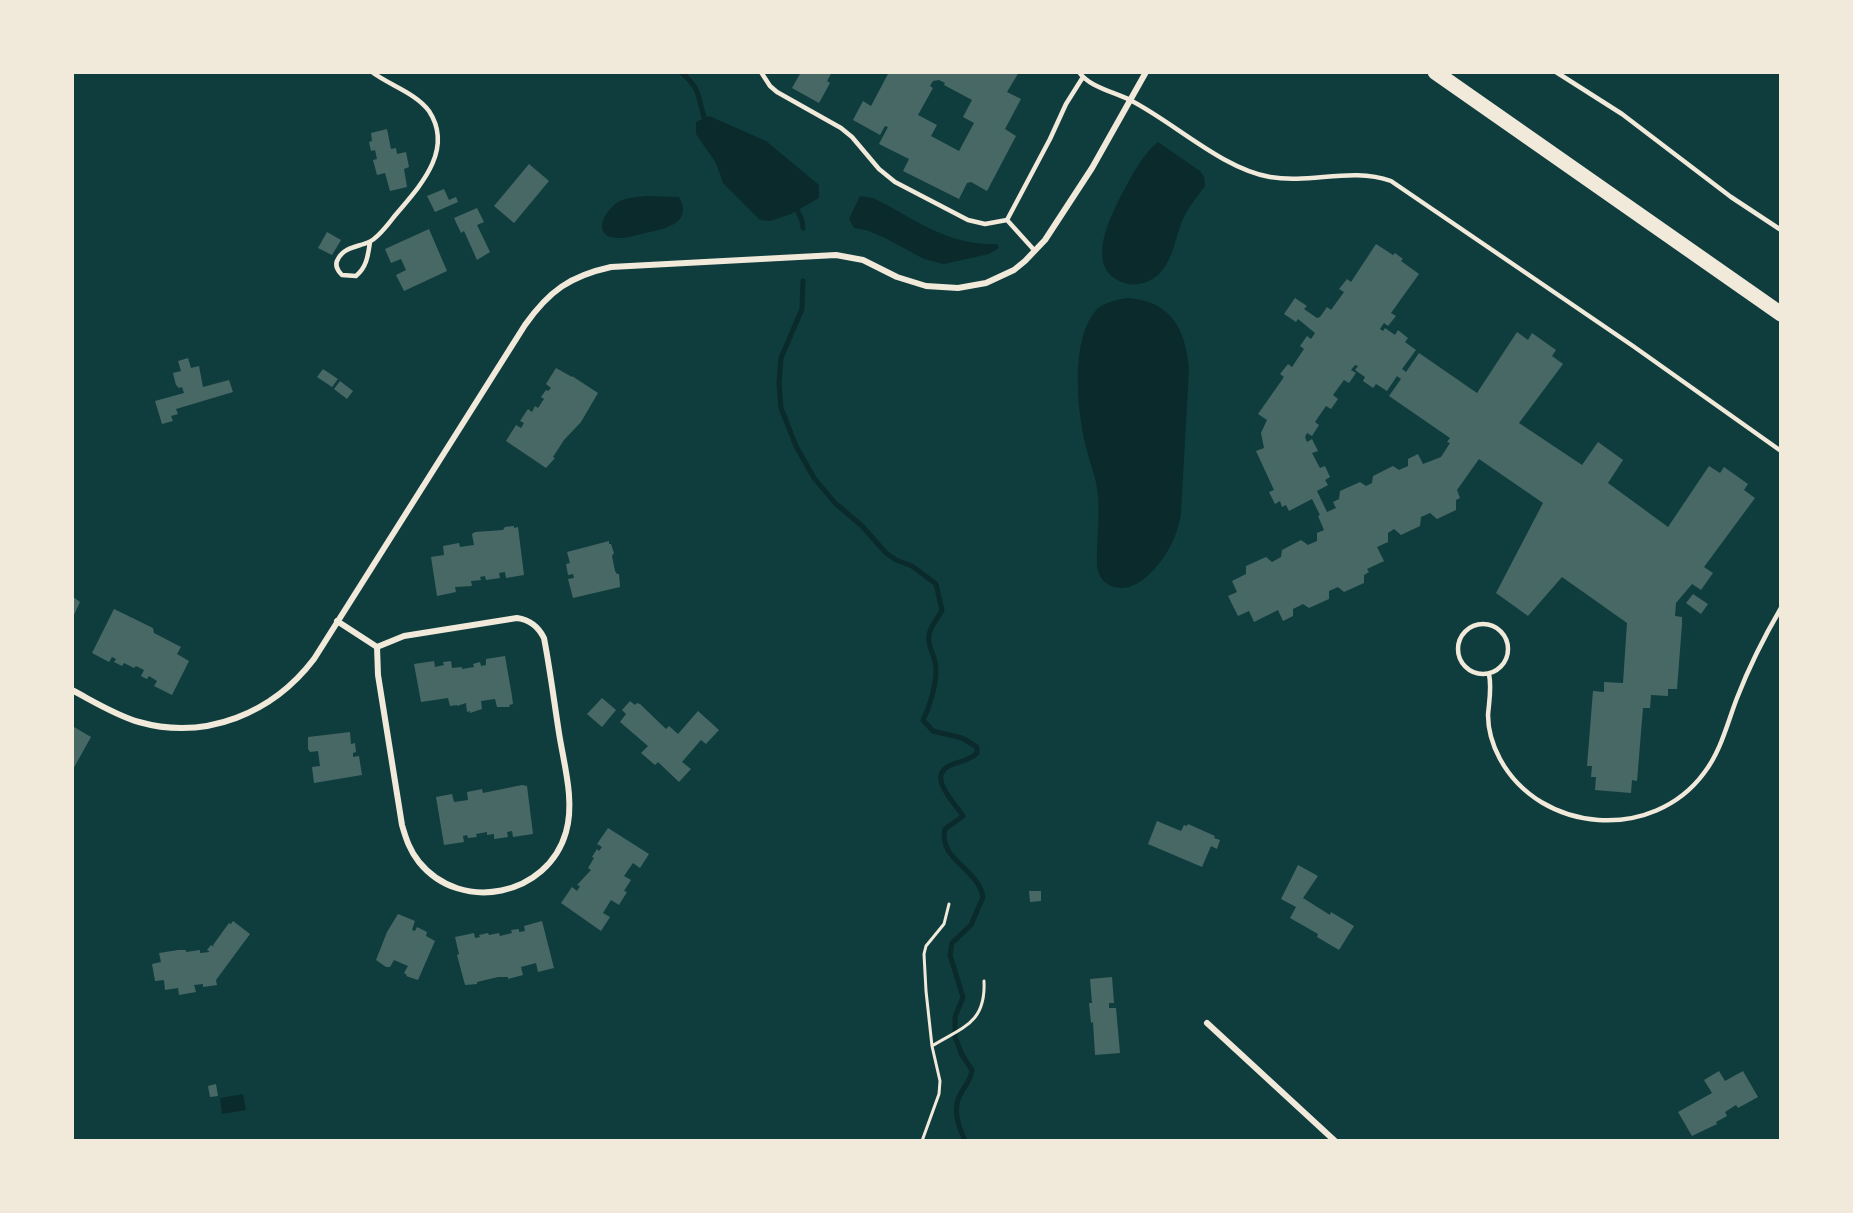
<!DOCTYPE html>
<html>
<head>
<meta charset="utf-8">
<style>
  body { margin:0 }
  #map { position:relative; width:1853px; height:1213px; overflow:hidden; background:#0f3d3e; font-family:"PT Sans",sans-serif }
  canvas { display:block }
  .frame { position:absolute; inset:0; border:74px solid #f1e9da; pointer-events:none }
</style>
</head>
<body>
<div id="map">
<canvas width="1853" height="1213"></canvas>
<div class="frame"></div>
</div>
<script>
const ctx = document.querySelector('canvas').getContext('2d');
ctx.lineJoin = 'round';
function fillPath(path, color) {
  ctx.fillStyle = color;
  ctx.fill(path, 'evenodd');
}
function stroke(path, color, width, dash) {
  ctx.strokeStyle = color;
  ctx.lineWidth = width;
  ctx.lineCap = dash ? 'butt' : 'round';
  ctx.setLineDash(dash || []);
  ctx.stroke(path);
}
const water = new Path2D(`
  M709,116L766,141L819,185V198L791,214L770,221L760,220L723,183L716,163L696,134V122Z
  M1158,142L1200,171L1204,177L1205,186C1198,196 1189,206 1184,217C1175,236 1174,260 1158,275C1150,282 1138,286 1128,284C1081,272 1110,217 1124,190C1134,172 1142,155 1158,142Z
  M647,196L679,197C694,225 662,229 642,234C633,236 620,240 610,237C592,230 608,207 620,201C628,197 637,197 647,196Z
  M860,196L873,198C916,219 947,246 997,244L999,248L989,254L944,264L924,259L885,238L866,230L854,228L849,219Z
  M1127,298C1171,301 1185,328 1189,368L1181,514C1179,525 1176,535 1171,545C1161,564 1138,594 1114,587C1103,583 1099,577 1097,566C1096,540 1101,514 1097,488C1095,473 1088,458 1085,443C1077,408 1070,338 1097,309C1105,302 1117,300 1127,298Z
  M243,1094L246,1110L222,1114L220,1098Z`);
const stream = new Path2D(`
  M681,72C704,92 696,98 706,122
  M795,205L802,221L803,228
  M803,281L802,309L781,358L779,383L781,408L796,446L814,478L835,503L862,526L886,553L896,560L912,566L936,584L942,610C938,619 931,624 929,635C927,646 933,651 935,662C939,677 930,706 923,720L933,731L962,738L977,747V753C969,761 961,761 951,765C925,776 956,804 963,816L945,829C938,860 978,868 983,897L971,925L952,943L950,955L963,997L955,1017V1037L962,1055L972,1070C971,1081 964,1086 960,1095C952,1110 959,1127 965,1141`);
const building = new Path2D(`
  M801,72H832L827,81L830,83L819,103L792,88Z
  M889,72H1019L1007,92L1021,99L1005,129L1016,136L987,191L971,182L967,183L959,199L903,171L909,159L879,144L888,127L885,126L880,135L853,120L863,101L871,106ZM939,80L945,83L944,85L972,100L963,117L974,123L959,151L931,136L937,125L918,115L933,88L930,86L933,81Z
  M387,129L391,149L396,148L397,154L406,152L409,167L404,169L407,187L390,191L385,173L377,175L373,160L377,159L375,150L371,151L369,142L372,141L371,133Z
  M529,164L549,181L514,223L494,206Z
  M444,189L449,200L456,197L458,202L435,212L427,196Z
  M477,208L484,222L477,225L490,252L477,260L464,231L461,233L454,218Z
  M429,229L447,271L404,291L396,275L406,270L401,259L391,263L385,249Z
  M327,232L341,240L332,255L318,248Z
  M1376,244L1393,255L1395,253L1403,259L1401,261L1419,274L1391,313L1396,316L1388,326L1384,323L1380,329L1383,331L1385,328L1395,335L1398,330L1408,338L1405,342L1416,350L1402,369L1406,372L1419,353L1477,393L1517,332L1528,340L1532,333L1556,350L1552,356L1563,364L1519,423L1582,465L1598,442L1623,460L1608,483L1668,527L1709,466L1720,473L1724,467L1748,484L1744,490L1755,498L1704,567L1713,573L1701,590L1692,584L1676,603L1675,616L1682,617V624L1677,689H1668V696L1651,695L1650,708H1643L1637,781L1632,780L1631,793L1595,790L1596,777H1591L1592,766H1587L1593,691L1604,692V682L1623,683L1627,623L1562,577L1528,616L1496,593L1543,503L1479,459L1457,490L1460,498L1456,500V510L1437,519L1430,513L1421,517L1420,526L1401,535L1394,529L1388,533V542L1377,547L1384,561L1367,569L1369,572L1364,575V583L1344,592L1338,587L1329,591V599L1309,608L1303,604L1293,609V616L1283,621L1278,610L1254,622L1249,611L1238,616L1228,596L1237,592L1232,581L1246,574V566L1266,557L1272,562L1281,557L1282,550L1301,540L1308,545L1317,541V533L1324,530L1318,516L1320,515L1312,499L1289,511L1286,505L1282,507L1280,501L1275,504L1269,492L1274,490L1256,451L1264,448L1261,433L1267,420L1258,414L1284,377L1280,374L1288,364L1292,367L1304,349L1300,346L1307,336L1311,339L1315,333L1298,319L1296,322L1284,314L1295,298L1307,306L1304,309L1317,318L1320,317L1327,307L1331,310L1344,292L1339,289L1347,279L1351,282ZM1355,365L1358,366L1355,370L1365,377L1363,381L1373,388L1376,384L1387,391L1397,376L1401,379L1389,396L1450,438L1447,442L1450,443L1441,457L1423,464L1418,454L1408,459V466L1399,470L1393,466L1373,476L1372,483L1366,486L1360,482L1340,491L1339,499L1333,502L1336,508L1327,512L1317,491L1328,485L1325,480L1330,477L1325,466L1320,468L1312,453L1318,451L1312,439L1307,442L1305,437L1307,433L1312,436L1319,425L1315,422L1326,406L1331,409L1338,399L1333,395L1344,380L1349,383L1356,373L1351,370Z
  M188,358L191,368L199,366L203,387L229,380L233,392L176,409L178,414L171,416L173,421L162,424L155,401L184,393L182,387L179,388L176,385L173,373L181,371L178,361Z
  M556,368L572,377V376L598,393L581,422L564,440L553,457L555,458L546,468L506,441L516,425L521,428L524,423L520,421L528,409L532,412L535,406L538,408L544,399L541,397L546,390L548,391L551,388L546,384Z
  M323,369L338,379L332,387L317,377Z
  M340,381L353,391L347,399L334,389Z
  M514,526V528L518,527L524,575L506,578L505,572L499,573L500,578L486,580L485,576L480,577L481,580L471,581L472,586L455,587L456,592L437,596L431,557L444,555L443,546L459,543L460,547L474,545L472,534L475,532L503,530L505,527Z
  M609,541V544H611L614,553L612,556L615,571L617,574H619L620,587L573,598L568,579L574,578L573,574L568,575L566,564L570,563L567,552Z
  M1693,594L1708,604L1701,614L1686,603Z
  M72,596L80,602L72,619Z
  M114,609L153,628L154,633L181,647L177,654L189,661L172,695L154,686L157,681L149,676L147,679L141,676L144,670L136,666L134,668L124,663L122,666L114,662L116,659L112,657L109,662L92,653Z
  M505,656L512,696L513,704L509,705L510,707H497L495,699L481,701L482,709L470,713V711L467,712L466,703L457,706V705L450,706L448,698L421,702L414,664L434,661L435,667L444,665L443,662L451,661L452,668L462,667V669L474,667L473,664L480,662L481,666L486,665V659Z
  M602,698L616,710L602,727L587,714Z
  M630,701L635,705L637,703L640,704L666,729L669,726L678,734L698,711L719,730L706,744L701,740L682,762L691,769L679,782L658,762L655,765L641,753L648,746L620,722L626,714L622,710Z
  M74,727L91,737L72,771V730Z
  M350,732L351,744L355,743L356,752L353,753V757L359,756L362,775L314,783L312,767L320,766L318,751L310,752L308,749V737Z
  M522,785L527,786L533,834L513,837L512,831L507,832L508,837L494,839V834L487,835V832L476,834L477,837L468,838L467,835L463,836L464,842L444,845L436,797L452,794L454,802L468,800L467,792L482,789L483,793Z
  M1157,821L1181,831L1184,825L1187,826L1188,824L1215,836L1214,838L1220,840L1217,849L1211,846L1202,867L1148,844Z
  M608,828L649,854L640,868L633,863L624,876L631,880L624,891L627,892L619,905L611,900L603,913L610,917L601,931L561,903L572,887L577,891L580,886L577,885L591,870L588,868L594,858L592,857L597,849L599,851L602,847L597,844Z
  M1298,865L1318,876L1303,898L1330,915L1331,912L1354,926L1339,950L1317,937L1318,934L1290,918L1296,907L1281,899Z
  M1029,891H1041V901L1030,902Z
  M398,914L415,921L412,930L415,931L417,927L427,932L426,936L435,941L418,980L406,976L407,975L404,973L408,966L394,960L390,967H386L376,960L387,932Z
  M233,921L250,934L216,980L217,985L203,987V984L194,985L196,992L179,995L178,988L165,990L164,980L155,981L152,964L161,962L159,953L178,950H186V952L200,950V953L210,952L207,950L211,945L214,947L213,945L229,923L231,924Z
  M542,921L554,968L538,972L536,963L521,967L523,975L508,979V977H498L477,982V984L465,985L457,955L459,954L455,937L474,933L475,938L480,937L479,935L488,933L489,935L499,933L500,936L512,933L511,930L519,929V932L525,931L524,926Z
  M1112,977L1114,1003H1109V1008H1116L1120,1053L1095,1055L1093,1022L1091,1023L1089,1003H1092L1090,979Z
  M1719,1071L1725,1081L1743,1071L1758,1097L1738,1108L1736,1105L1725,1112L1727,1116L1716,1122L1717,1124L1692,1136L1678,1112L1712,1093L1704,1080Z
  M216,1084L218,1096L210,1097L208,1086Z`);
const path = new Path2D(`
  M932,1046C963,1027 986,1023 984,981
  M922,1141L939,1094L940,1081L932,1046L926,991L924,954L926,946L944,924L949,904`);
const service = new Path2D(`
  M761,72L770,86L777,92L841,128L852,137L879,169L895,182L968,220L985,224L1007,220L1035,251
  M1079,72C1089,87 1114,92 1130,100C1175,123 1221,168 1270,177C1311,184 1351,167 1391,181L1633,346L1781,451
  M1556,72L1622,114L1731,197L1781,230
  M1007,220L1050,139L1066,104L1083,77
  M370,242C368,255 367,267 356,276L342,275C338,271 334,265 338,259C344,247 358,247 369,242C380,237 390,221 398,212C421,185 454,149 429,111C416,93 389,85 372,72
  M1458 649a25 25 0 1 1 50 0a25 25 0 1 1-50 0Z
  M1489,674C1492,689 1489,701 1488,715C1488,730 1493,746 1500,759C1541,834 1653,842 1704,773C1721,751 1727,724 1737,698C1749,667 1764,637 1781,608`);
const minor = new Path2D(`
  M517,618C530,620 538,626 544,638C550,669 554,701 559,733C564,765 575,801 566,832C548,896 461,914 419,862C410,851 406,839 402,825L378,675L377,647L404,636Z
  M337,621L377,647
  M72,690C93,701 115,715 139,722C206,741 273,713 314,659L525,325C549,291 570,276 611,267L836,255L863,260L897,277L926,286L958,288L986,283L1014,270L1025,261L1045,240L1092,168L1146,72
  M1207,1023L1335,1141`);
const primary = new Path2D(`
  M1435,72L1781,314`);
fillPath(water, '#0a2a2b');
stroke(stream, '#0a2a2b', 5);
fillPath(building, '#486865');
stroke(path, '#f1e9da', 3);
stroke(service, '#f1e9da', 4.5);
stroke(minor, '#f1e9da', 6);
stroke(primary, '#f1e9da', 15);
</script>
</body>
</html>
